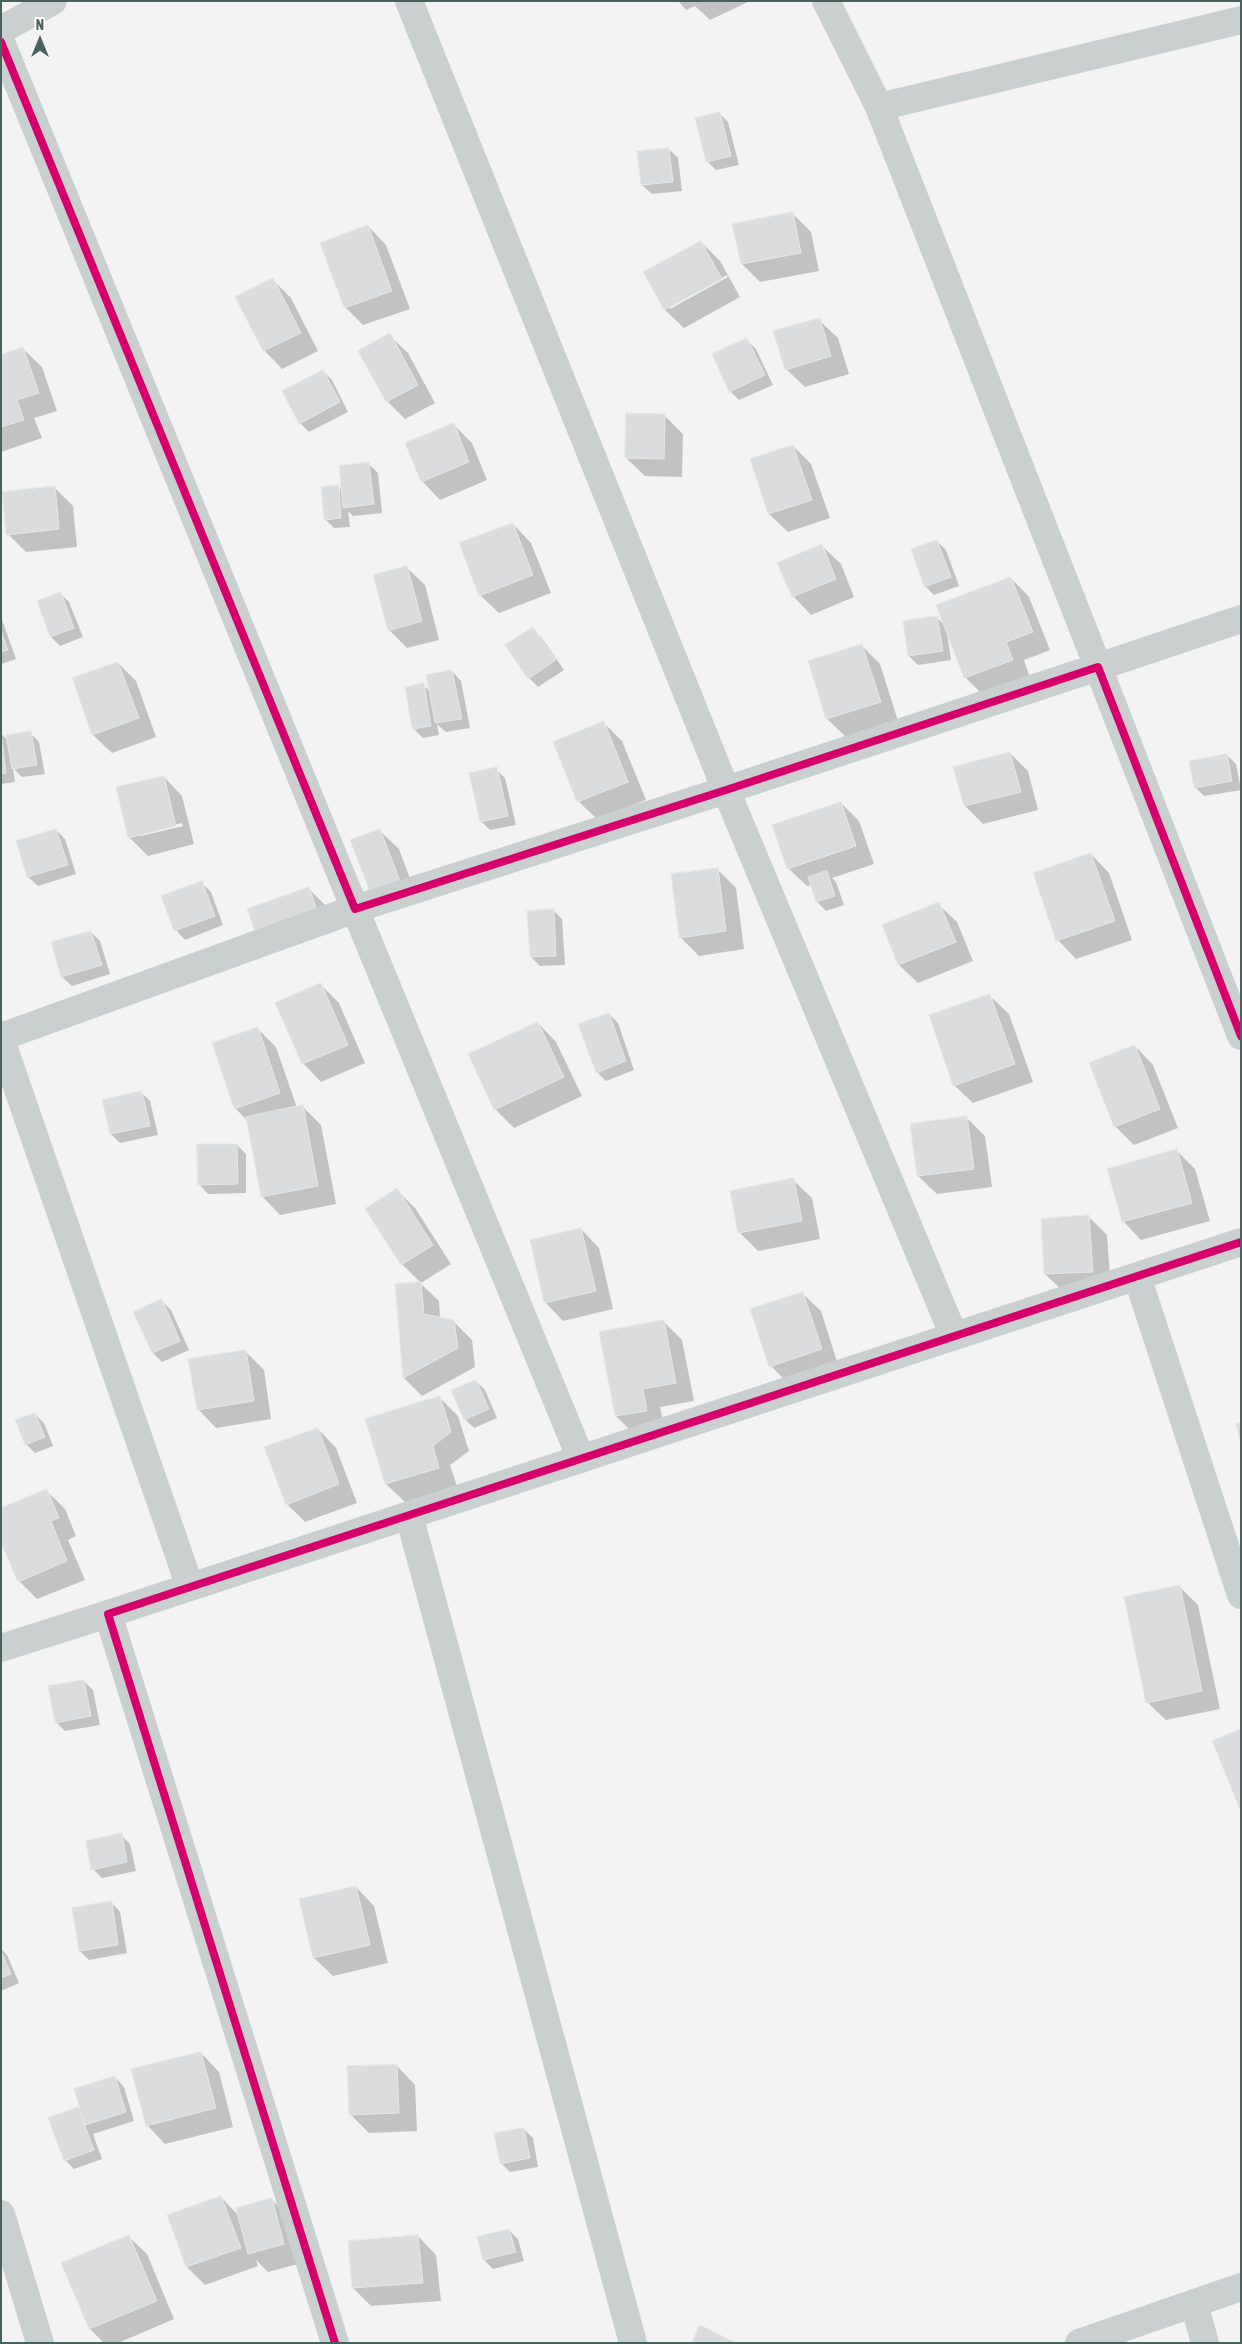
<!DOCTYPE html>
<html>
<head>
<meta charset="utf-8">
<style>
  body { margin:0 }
  #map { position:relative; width:1242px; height:2344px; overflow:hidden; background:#f4f3f4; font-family:"Asap Condensed",sans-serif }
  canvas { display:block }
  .frame { position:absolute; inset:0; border:2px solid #49615e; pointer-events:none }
  .north { position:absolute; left:15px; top:15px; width:50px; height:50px; -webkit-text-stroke:4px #fff; paint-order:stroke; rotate:0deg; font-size:14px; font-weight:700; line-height:20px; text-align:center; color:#49615e }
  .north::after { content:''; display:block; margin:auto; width:18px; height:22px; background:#49615e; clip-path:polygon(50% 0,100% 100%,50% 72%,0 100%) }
</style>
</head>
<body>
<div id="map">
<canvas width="1242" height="2344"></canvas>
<div class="frame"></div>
<div class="north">N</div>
</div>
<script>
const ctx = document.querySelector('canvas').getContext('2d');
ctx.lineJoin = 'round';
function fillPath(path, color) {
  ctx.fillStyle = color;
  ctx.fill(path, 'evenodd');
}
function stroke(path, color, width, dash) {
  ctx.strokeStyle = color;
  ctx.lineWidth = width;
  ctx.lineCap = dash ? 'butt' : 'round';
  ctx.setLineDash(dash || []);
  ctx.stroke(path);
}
const shadow = new Path2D(`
  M678,1H750L710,20L695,6L686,10Z
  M719,113L728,122L739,165L716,170L707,161Z
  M669,149L678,158L682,191L652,194L642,185L639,152Z
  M793,214L811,232L819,271L760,282L742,264Z
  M368,226L386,245L410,309L363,325L345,307Z
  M701,242L720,261L740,297L684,328L665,310L645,273ZM727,275L728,277L670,309V306Z
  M273,280L291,298L318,351L282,369L264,350Z
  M819,320L838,338L849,374L805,387L786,369Z
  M389,335L408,353L435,403L405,419L387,401Z
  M747,340L756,349L773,385L739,400L730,391Z
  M23,349L42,367L57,411L34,418L42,438L1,452V356Z
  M323,371L332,380L348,412L309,432L300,423L283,392Z
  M665,416L683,434L682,477L645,476L626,458Z
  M453,424L472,443L487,480L440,500L422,481Z
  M793,446L811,464L830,518L788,532L769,514Z
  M369,464L378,473L382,513L353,516L348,511L350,527L334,528L325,519L338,487L343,491Z
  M54,487L73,506L77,547L26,552L8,534Z
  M513,524L531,543L551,593L499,613L480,595Z
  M937,541L946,550L959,586L934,595L925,586Z
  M822,546L841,564L854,597L811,615L793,596Z
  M406,567L425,585L439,640L407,648L389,630Z
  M1011,578L1029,597L1050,650L1024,660L1030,678L984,696L965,677L947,633L951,660L918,665L909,656L937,618L946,626Z
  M60,593L69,602L83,637L60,646L51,637Z
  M1,617L16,659L1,664Z
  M533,629L542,638L564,670L538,687L529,678Z
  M861,645L880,664L898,721L846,737L827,719L810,662Z
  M118,663L136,681L156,737L112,753L93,735Z
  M452,671L461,681L470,728L446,732L437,724L439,735L423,738L414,729L423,685L431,692Z
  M604,723L622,741L646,800L597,819L578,801Z
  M30,733L39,742L45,774L22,777L13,768L15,782L1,784V734L8,740Z
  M1010,753L1028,771L1038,810L983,824L965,806Z
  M1227,755L1236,764L1241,790L1204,796L1195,787Z
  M496,769L505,778L516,825L490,830L481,821Z
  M164,777L182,796L194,844L148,856L129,837ZM182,823L183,826L141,836V833Z
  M841,803L859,821L874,864L832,878L836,882L844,905L826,911L817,902L812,885L807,886L788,868Z
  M56,830L65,839L76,874L38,886L28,877L18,842Z
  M380,831L399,849L418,900L389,910Z
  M1091,854L1109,873L1132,940L1076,959L1058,940Z
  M717,869L736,888L744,949L699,956L680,937Z
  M202,883L211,892L223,925L185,940L176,930L163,897Z
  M309,889L327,907L336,931L276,952Z
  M938,904L957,922L973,961L918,983L899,965L884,926Z
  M553,910L562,919L565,965L540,966L531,957Z
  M91,932L100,941L110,974L72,986L62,977Z
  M321,985L339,1003L365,1063L321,1082L303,1063Z
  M990,996L1009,1014L1033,1082L973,1103L954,1085Z
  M609,1014L618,1023L634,1070L606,1081L597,1072Z
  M538,1023L556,1042L582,1096L514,1128L495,1109Z
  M258,1029L276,1047L297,1108L303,1107L321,1125L336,1204L280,1215L262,1196L248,1121L235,1108Z
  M1135,1046L1153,1065L1178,1128L1134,1145L1115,1126Z
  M141,1092L150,1101L158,1135L120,1143L111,1134Z
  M966,1117L985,1136L992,1187L937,1194L918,1176L911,1125Z
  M237,1145L246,1154V1193L208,1194L199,1184Z
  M1177,1151L1195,1169L1210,1221L1141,1240L1123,1221Z
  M793,1180L812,1198L820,1239L758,1251L739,1232Z
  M397,1190L415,1208L451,1264L421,1283L402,1264L366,1209Z
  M1089,1217L1107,1235L1111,1290L1064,1292L1045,1274Z
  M581,1229L599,1248L613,1309L563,1321L545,1302Z
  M420,1283L439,1301L440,1318L453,1321L472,1340L475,1367L422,1396L404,1378L396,1285Z
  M802,1293L821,1311L839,1368L789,1384L771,1366Z
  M162,1301L171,1310L189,1350L162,1362L153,1353Z
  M664,1322L682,1340L694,1401L660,1407L665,1429L634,1434L616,1416Z
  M245,1351L264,1370L271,1419L216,1428L198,1409Z
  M476,1381L485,1390L497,1418L474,1428L465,1419Z
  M440,1398L458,1416L469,1451L450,1465L457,1486L405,1502L386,1484Z
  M35,1414L44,1423L53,1446L35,1453L26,1444Z
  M318,1429L336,1448L357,1503L305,1522L287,1504Z
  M47,1491L65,1509L76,1536L68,1540L85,1580L37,1599L19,1581Z
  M1180,1587L1198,1605L1220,1709L1166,1720L1147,1702Z
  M84,1681L93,1690L100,1725L65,1731L56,1722Z
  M121,1835L130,1844L136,1871L102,1878L93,1869Z
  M356,1887L374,1906L388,1963L333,1976L314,1958L301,1899Z
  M111,1902L120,1912L127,1953L89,1960L80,1951Z
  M1,1949L7,1955L19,1983L1,1991Z
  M201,2053L219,2072L233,2127L165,2144L147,2125Z
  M397,2066L415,2085L417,2131L369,2133L350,2114Z
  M115,2077L124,2087L134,2121L93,2134L102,2159L74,2169L65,2160L50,2119L81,2107Z
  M524,2129L533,2138L538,2167L510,2172L501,2163Z
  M221,2197L239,2216L272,2200L290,2218L302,2263L268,2272L256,2260L258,2266L205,2285L187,2267Z
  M509,2230L518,2239L524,2261L493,2269L484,2260Z
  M128,2236L147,2254L174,2319L118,2343H104L90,2329Z
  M418,2236L436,2255L441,2301L371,2306L353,2288Z`);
const building = new Path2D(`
  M720,112L731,156L706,162L695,118Z
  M669,148L673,182L641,185L637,151Z
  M793,212L801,253L741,264L732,224Z
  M368,225L392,291L344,308L320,243Z
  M701,241L722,279L664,310L643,272Z
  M273,278L301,333L263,351L235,297Z
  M820,318L831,356L785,370L773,331Z
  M390,333L418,385L386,402L358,351Z
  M747,338L765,375L729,392L712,354Z
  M23,347L39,393L17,400L24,420L1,427V355Z
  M323,370L340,402L299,424L282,391Z
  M626,413L665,414L664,459L625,458Z
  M454,423L469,462L421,482L405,443Z
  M793,445L812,500L768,514L750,459Z
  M369,462L374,504L343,508L339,466Z
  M339,485L341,518L324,520L321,487Z
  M55,486L59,529L6,535L2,492Z
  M513,523L533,575L479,596L459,543Z
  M937,540L951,577L924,587L911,549Z
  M822,544L836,579L792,597L777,563Z
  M407,566L422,621L388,631L373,575Z
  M1011,577L1033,632L1006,642L1013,660L964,678L936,605Z
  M61,592L74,628L50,637L37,601Z
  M937,616L943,651L908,656L903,621Z
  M533,627L556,660L528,679L505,645Z
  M1,631L8,650L1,652Z
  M862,644L881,702L826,719L808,661Z
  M118,662L139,718L92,735L72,678Z
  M452,670L462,719L435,723L426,675Z
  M424,683L431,726L412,729L405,687Z
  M604,721L628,782L577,802L553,742Z
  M31,731L37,765L12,769L6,735Z
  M1,732L6,773L1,774Z
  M1010,752L1021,792L964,806L953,767Z
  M1227,754L1232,781L1194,788L1189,761Z
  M497,767L508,816L480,822L469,773Z
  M164,776L176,826L128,838L116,787Z
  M841,802L856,846L787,869L772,825Z
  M56,829L68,865L27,877L16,841Z
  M380,829L400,881L370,892L350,840Z
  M1091,853L1115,921L1056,941L1033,873Z
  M718,868L726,931L679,938L671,874Z
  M827,871L835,896L816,902L808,877Z
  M202,881L215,916L174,931L161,896Z
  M309,887L318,913L256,934L247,909Z
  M939,902L956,942L898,965L882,925Z
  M554,909L556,956L530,957L527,911Z
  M91,931L102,965L61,977L51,942Z
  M321,983L348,1045L302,1064L275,1003Z
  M990,994L1015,1064L953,1086L929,1015Z
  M609,1013L626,1061L596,1073L578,1024Z
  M538,1022L564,1077L494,1110L468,1054Z
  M258,1027L280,1093L234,1109L212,1043Z
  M1135,1045L1160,1109L1114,1127L1089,1063Z
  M142,1091L150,1126L110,1134L102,1100Z
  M303,1105L318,1186L261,1197L246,1117Z
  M967,1116L974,1169L917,1176L910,1124Z
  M197,1144H237L238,1184L198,1185Z
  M1177,1149L1192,1203L1122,1222L1107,1169Z
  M794,1178L802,1221L738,1233L730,1191Z
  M397,1188L433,1245L401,1265L365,1209Z
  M1089,1215L1093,1272L1044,1274L1041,1219Z
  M581,1228L596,1291L544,1303L530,1240Z
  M421,1282L424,1314L454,1320L458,1348L403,1378L395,1284Z
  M803,1292L822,1349L769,1367L750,1309Z
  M162,1299L180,1341L152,1353L133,1312Z
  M664,1320L676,1383L643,1389L647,1411L615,1416L599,1332Z
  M246,1350L254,1401L197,1410L188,1359Z
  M476,1380L489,1409L464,1420L451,1390Z
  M440,1396L451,1432L433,1446L439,1468L385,1484L365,1419Z
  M35,1413L45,1437L25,1445L15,1420Z
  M1241,1423V1444L1236,1424Z
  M318,1428L339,1484L286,1505L264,1447Z
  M47,1489L59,1518L51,1521L67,1561L18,1582L1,1543V1508Z
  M1180,1585L1202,1691L1146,1703L1124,1597Z
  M84,1680L91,1716L55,1723L48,1686Z
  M1241,1729V1812L1212,1741Z
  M122,1833L127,1862L91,1870L86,1841Z
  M356,1886L370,1945L313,1958L299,1899Z
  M112,1901L118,1945L79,1951L72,1908Z
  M1,1951L11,1974L1,1978Z
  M201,2052L216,2108L146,2126L131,2069Z
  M397,2065L399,2113L349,2115L347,2066Z
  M115,2076L126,2112L85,2125L74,2089Z
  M78,2107L94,2150L64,2161L48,2118Z
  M524,2128L530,2158L500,2164L494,2133Z
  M221,2196L241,2248L186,2267L167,2215Z
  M272,2198L284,2244L248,2254L236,2208Z
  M509,2229L516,2252L483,2260L477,2237Z
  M129,2235L157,2301L89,2329L61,2263Z
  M418,2235L423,2283L352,2288L348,2241Z
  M700,2325L736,2343H692Z`);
const street = new Path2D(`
  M409,1L726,790L954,1336
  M826,1L879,107
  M1241,20L879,107L1098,667L1241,619
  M1,30L53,1
  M1,42L355,909L726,790L1098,667L1241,1036
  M1,1037L355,909L581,1459
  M1,1040L190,1587
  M1137,1276L1241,1595
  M409,1515L633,2343
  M1,1648L108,1614
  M1,2214L40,2343
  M1194,2303L1205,2343
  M335,2343L108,1614L1241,1242
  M1079,2343L1241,2287`);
const cycleway = new Path2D(`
  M1,42L355,909L726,790L1098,667L1241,1036
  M335,2343L108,1614L1241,1242`);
fillPath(shadow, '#0003');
fillPath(building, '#dbdcdd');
stroke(building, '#e5e6e6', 1);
stroke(street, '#cacfcf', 28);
stroke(cycleway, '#d6006c', 8);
</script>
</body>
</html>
